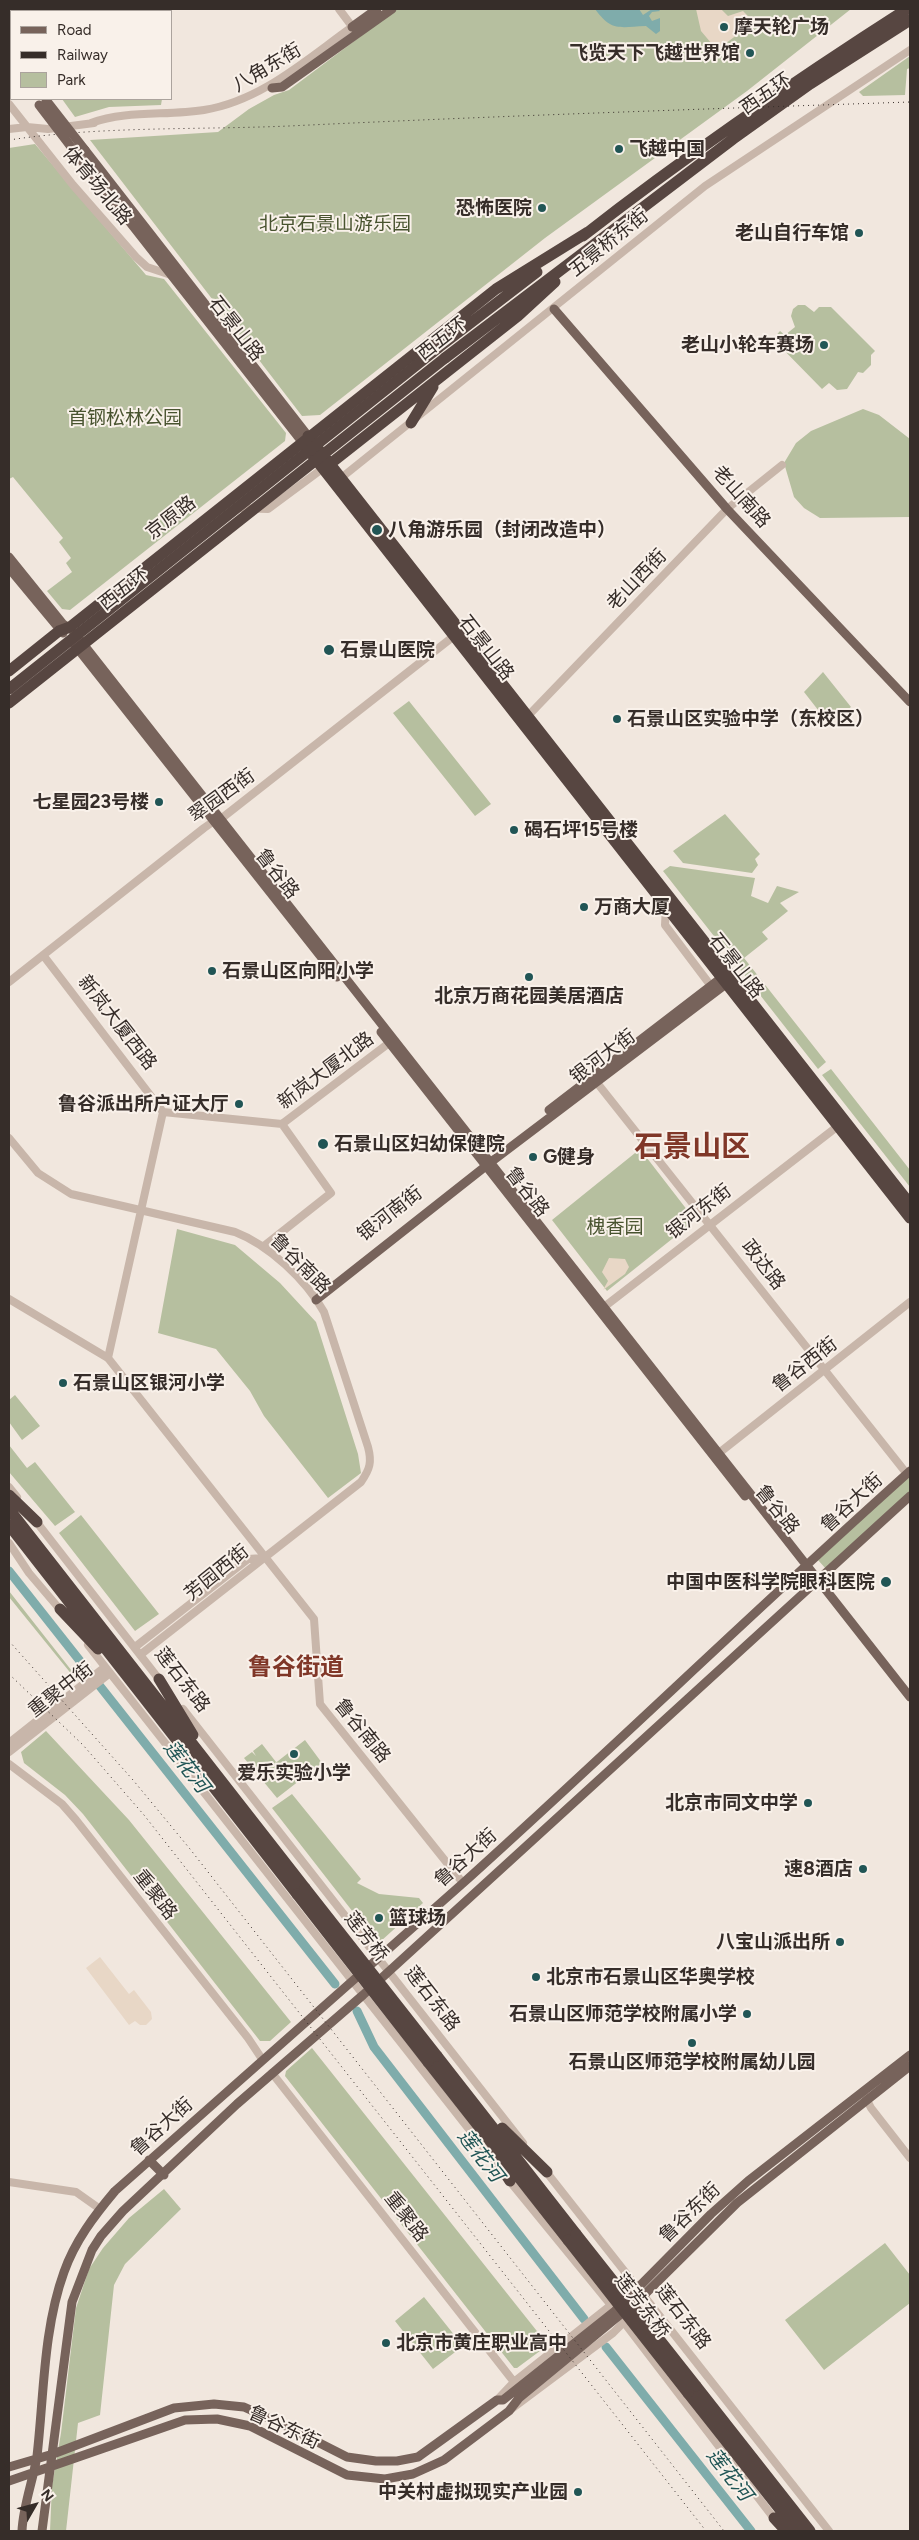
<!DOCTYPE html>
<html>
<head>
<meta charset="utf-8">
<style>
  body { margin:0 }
  #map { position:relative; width:919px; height:2540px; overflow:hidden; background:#f1e7de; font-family:Figtree,sans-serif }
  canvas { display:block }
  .frame { position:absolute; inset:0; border:10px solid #362d29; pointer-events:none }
  .legend { position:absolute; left:10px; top:10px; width:162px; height:90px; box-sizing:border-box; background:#f9f1ea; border:1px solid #aba39d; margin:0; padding:6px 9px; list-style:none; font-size:15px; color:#362d29 }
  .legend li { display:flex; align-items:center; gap:10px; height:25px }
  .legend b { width:25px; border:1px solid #aba39d }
  .north { position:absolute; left:10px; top:2480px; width:50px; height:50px; -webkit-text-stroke:4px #f9f1ea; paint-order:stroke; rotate:52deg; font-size:14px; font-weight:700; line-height:20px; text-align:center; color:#362d29 }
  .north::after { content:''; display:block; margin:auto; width:18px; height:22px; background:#362d29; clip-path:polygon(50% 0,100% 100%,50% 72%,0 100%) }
</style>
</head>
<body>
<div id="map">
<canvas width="919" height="2540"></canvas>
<div class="frame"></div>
<ul class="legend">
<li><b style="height:6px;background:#77635b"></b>Road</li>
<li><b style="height:6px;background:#362d29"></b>Railway</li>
<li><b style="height:14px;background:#b6bf9f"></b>Park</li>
</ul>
<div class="north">N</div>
</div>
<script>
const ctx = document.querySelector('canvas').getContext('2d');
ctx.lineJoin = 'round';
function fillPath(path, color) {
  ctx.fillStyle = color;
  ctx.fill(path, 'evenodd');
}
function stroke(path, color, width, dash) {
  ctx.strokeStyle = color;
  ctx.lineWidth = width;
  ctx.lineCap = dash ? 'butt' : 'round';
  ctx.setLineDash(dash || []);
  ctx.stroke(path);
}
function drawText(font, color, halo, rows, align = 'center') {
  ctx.font = font + ' Figtree,"Noto Sans SC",sans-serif';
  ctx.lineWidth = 4;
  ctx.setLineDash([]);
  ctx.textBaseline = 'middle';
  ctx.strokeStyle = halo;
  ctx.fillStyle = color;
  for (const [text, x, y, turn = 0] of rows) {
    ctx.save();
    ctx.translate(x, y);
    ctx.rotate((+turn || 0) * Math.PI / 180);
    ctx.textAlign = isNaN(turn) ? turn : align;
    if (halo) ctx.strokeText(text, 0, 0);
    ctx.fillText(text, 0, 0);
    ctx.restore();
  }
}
const green = new Path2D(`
  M397,9H851L747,91L545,238L320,415L302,416L90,140L218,132L249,109L274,95L289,90Z
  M910,56V68L907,69L905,95L863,96L859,92Z
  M62,99H162L161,105L109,107L75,117Z
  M35,144L146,275L164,279L286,433L285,441L70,610L62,609L47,591L72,572L66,563L71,558L59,542L63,538L13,477L9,479V148Z
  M798,305H805L814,312L819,307H831L875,351L871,355V365L863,373L858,372L847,389L837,390L829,383L822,389L773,339L780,331L785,335L795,327L791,316L793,309Z
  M863,409L879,415L910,439V517L820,518L804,508L794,497L784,463L796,443L811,431Z
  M823,672L851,707L829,724L804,692Z
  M409,701L491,804L475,816L393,713Z
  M725,814L760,854L755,859L758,865L752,873L683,863L673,851Z
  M670,866L755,878L751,896L768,903L777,886L799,892L780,903L788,911L762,932L768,939L744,958L826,1062L818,1069L663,871Z
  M831,1069L910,1170V1187L822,1075Z
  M640,1149L691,1215L692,1223L607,1291L552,1220Z
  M177,1229L235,1245L280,1283L316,1322L358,1454L361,1473L328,1498L264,1416L250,1391L216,1349L158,1333Z
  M15,1395L40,1426L22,1440L9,1422V1400Z
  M9,1445L27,1468L35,1462L75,1512L55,1526L9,1472Z
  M910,1475V1492L826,1569L818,1560Z
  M81,1515L159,1614L135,1631L59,1533Z
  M9,1591L79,1680L77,1681L9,1597Z
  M46,1731L129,1820L291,2022L270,2041H260L83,1814L65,1795L24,1763L21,1752Z
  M305,1740L322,1763L277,1798L244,1758L252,1752L256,1756L253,1751L262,1744L276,1762L260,1775Z
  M292,1794L361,1879L357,1883L379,1894L419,1898L423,1903L381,1941L374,1939L272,1808Z
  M312,2048L548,2345L517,2368H514L285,2076L286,2071Z
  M164,2189L181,2209L125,2264L114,2285L100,2415L78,2423L66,2531H50L52,2486L61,2433L76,2308L89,2269L103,2248L129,2218Z
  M885,2243L910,2275V2303L824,2370L785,2320Z
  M424,2297L463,2346L433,2369L395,2321Z`);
const plaza = new Path2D(`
  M696,9H721L728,16L743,11L754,22L717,50L701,31Z
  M609,1258L625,1259L629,1267L625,1274L603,1290L608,1281L602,1272Z
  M100,1957L129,1994L134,1990L151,2012L152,2019L146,2025H140L135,2021L129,2025L86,1968Z`);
const water = new Path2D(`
  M595,9H639L643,15L652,9H658L660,11L652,12L649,16L652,21L660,18V31L656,34L646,26C619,27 612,32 595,9Z`);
const river = new Path2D(`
  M9,1571L335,1984
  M357,2011L374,2047L584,2319
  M606,2347L751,2531`);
const minor = new Path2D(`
  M339,9L354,29
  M9,104L73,185L136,257L147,267L171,275
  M91,123C126,110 167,116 204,110C261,101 307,59 352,27
  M9,129L27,127L48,129L94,123
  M341,478L705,186L910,50
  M235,508L268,509L326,466
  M525,719L727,509L782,465
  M666,907L665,925L711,986
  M43,955L163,1112
  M9,982L204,828L214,821L222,818L454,636
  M594,1079L907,1474
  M163,1112L282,1124L389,1043
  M9,1138L38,1173L71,1194L235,1232C269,1245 306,1280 324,1312L368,1447C372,1462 370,1469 361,1482L140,1655
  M264,1246L331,1193L282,1124
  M9,1299L108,1358L314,1619L320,1704L463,1883
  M604,1307L838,1126
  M108,1358L163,1112
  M719,1453L910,1302
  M9,1487L17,1497
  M35,1520L162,1683
  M9,1543L29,1573L63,1613
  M88,1645L494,2161
  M135,1647L248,1559L263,1558
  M183,1709L523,2143
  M9,1743L105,1667
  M9,1752L110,1673
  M9,1764L62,1804L76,1820L248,2038L262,2059
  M272,2073L514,2382
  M865,2096L871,2108L910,2158
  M544,2169L829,2531
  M507,2178L610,2304L776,2521
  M9,2182L76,2192L100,2209
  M497,2400L514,2382L615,2302
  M510,2410L613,2333L627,2319`);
const major = new Path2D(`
  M352,27L377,9
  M9,52L11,55
  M9,67L11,70
  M272,88L282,87L392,9
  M85,150L308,436
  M78,156L303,443
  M554,309L727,509L910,702
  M9,557L63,624L72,630
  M9,568L63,633
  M80,640L910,1697
  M74,644L337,977
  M381,1032L745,1496
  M549,1110L725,975
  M316,1300L491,1162L730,981
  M149,2160L164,2175
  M9,2467L53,2454L174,2408L214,2404L244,2407L288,2427L347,2457L376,2461H397L418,2457L497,2400H503L615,2311L711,2214L748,2181L910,2055
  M9,2481L185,2420L217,2419L250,2426L347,2475L385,2479L413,2474L444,2460L509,2411L519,2398L644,2295L737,2203L910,2066
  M22,2531C23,2506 33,2481 37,2456C44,2396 43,2330 64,2272C75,2241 94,2216 115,2191C230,2088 347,1987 462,1884C613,1748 759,1606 910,1471
  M42,2531L72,2302L92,2250L101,2236L123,2211L237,2104L363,1995L910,1496`);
const highway = new Path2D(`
  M583,236C687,155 796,80 907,9
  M438,348L537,272
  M445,358L733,139L810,84L910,20
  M411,423L433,387
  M308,436L910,1204
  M303,443L910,1218
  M330,464L518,316L555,282
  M9,671L59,631L70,627L496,289L588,232
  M9,1495L37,1522
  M9,1509L305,1888
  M9,1525L297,1894
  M60,1609L98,1649
  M159,1679L193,1735
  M437,2056L576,2234
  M428,2062L568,2240
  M502,2128L547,2172
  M494,2156L510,2181
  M696,2386L810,2531
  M688,2393L797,2531
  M774,2518L786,2531`);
const rail = new Path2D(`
  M9,140C102,126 195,130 289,126C496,116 703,109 910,102
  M9,1641L133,1780L190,1849L724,2531
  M9,1674L83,1745L144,1815L706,2531`);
const majorBridge = new Path2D(`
  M46,100L85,150
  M39,105L78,156`);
const highwayBridge = new Path2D(`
  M9,689L438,348
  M9,703L445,358
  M305,1888L437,2056
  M297,1894L428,2062
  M576,2234L696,2386
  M568,2240L688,2393`);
const markers = [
  [724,27,5,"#215555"],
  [750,53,5,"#215555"],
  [619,149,5,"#215555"],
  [542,208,5,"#215555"],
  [859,233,5,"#215555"],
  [824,345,5,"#215555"],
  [377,530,6,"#215555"],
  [329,650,6,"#215555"],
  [617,719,5,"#215555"],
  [159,802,5,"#215555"],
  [514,830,5,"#215555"],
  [584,907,5,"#215555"],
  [212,971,5,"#215555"],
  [529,977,5,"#215555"],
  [239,1104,5,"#215555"],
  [323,1144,6,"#215555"],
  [533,1157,5,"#215555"],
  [63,1383,5,"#215555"],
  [886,1582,6,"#215555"],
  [294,1754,5,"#215555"],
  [808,1803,5,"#215555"],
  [863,1869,5,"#215555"],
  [379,1918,5,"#215555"],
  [840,1942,5,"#215555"],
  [536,1977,5,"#215555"],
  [747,2014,5,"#215555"],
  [692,2043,5,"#215555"],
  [386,2343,5,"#215555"],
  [578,2492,5,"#215555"]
];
const poiNames = [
  ["摩天轮广场",734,27],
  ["飞览天下飞越世界馆",740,53,"right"],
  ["飞越中国",629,149],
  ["恐怖医院",532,208,"right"],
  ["老山自行车馆",849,233,"right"],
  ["老山小轮车赛场",814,345,"right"],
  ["八角游乐园（封闭改造中）",388,530],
  ["石景山医院",340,650],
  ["石景山区实验中学（东校区）",627,719],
  ["七星园23号楼",149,802,"right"],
  ["碣石坪15号楼",524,830],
  ["万商大厦",594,907],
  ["石景山区向阳小学",222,971],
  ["北京万商花园美居酒店",529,996,"center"],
  ["鲁谷派出所户证大厅",229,1104,"right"],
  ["石景山区妇幼保健院",334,1144],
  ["G健身",543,1157],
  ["石景山区银河小学",73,1383],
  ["中国中医科学院眼科医院",875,1582,"right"],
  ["爱乐实验小学",294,1773,"center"],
  ["北京市同文中学",798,1803,"right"],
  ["速8酒店",853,1869,"right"],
  ["篮球场",389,1918],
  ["八宝山派出所",830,1942,"right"],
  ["北京市石景山区华奥学校",546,1977],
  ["石景山区师范学校附属小学",737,2014,"right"],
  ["石景山区师范学校附属幼儿园",692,2062,"center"],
  ["北京市黄庄职业高中",396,2343],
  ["中关村虚拟现实产业园",568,2492,"right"]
];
const streetNames = [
  ["八角东街",267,68,-31],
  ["西五环",766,94,-35],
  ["体育场北路",97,186,50],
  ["五景桥东街",609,243,-39],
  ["石景山路",236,329,52],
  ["西五环",442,339,-38],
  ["老山南路",741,497,48],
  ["京原路",171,518,-38],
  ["老山西街",637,580,-46],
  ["西五环",124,589,-38],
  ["石景山路",486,648,52],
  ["翠园西街",222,796,-36],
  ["鲁谷路",277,874,52],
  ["石景山路",736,966,52],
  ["新岚大厦西路",117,1023,52],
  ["银河大街",603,1057,-37],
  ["新岚大厦北路",326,1071,-37],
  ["鲁谷路",527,1192,52],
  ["银河东街",699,1212,-38],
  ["银河南街",390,1214,-38],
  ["鲁谷南路",300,1264,45],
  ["政达路",763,1265,52],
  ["鲁谷西街",805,1365,-38],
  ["鲁谷大街",852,1503,-43],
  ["鲁谷路",777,1510,51],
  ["芳园西街",217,1573,-39],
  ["莲石东路",182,1680,52],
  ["重聚中街",61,1690,-38],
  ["鲁谷南路",362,1731,51],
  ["鲁谷大街",466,1858,-42],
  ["重聚路",155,1895,52],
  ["莲芳桥",366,1937,52],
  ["莲石东路",432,1999,52],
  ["鲁谷大街",162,2127,-42],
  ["鲁谷东街",690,2213,-44],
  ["重聚路",406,2217,52],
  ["莲芳东桥",642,2306,52],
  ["莲石东路",683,2317,52],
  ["鲁谷东街",284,2428,25]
];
const parkNames = [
  ["北京石景山游乐园",335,224],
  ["首钢松林公园",125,418],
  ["槐香园",615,1227]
];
const waterNames = [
  ["莲花河",186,1767,52],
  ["莲花河",480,2156,52],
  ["莲花河",729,2475,52]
];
const districtNames = [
  ["鲁谷街道",296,1668]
];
const townNames = [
  ["石景山区",692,1148]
];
fillPath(green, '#b6bf9f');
fillPath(plaza, '#e8d7c6');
fillPath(water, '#7facab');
stroke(river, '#7facab', 9);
stroke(minor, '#c8b6aa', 8);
stroke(major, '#77635b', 9);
stroke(highway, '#574641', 11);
stroke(rail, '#362d29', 1, [1, 4]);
stroke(majorBridge, '#77635b', 9);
stroke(highwayBridge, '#574641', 11);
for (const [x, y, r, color] of markers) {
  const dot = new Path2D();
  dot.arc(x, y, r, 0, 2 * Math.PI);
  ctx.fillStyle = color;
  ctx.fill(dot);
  stroke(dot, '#f9f1ea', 2);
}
drawText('bold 19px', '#362d29', '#f9f1ea', poiNames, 'left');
drawText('19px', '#362d29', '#f9f1ea', streetNames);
drawText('19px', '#48532f', '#f9f1ea', parkNames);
drawText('italic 20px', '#215555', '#f9f1ea', waterNames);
drawText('bold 24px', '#803728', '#f9f1ea', districtNames);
drawText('bold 29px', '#803728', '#f9f1ea', townNames);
</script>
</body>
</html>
